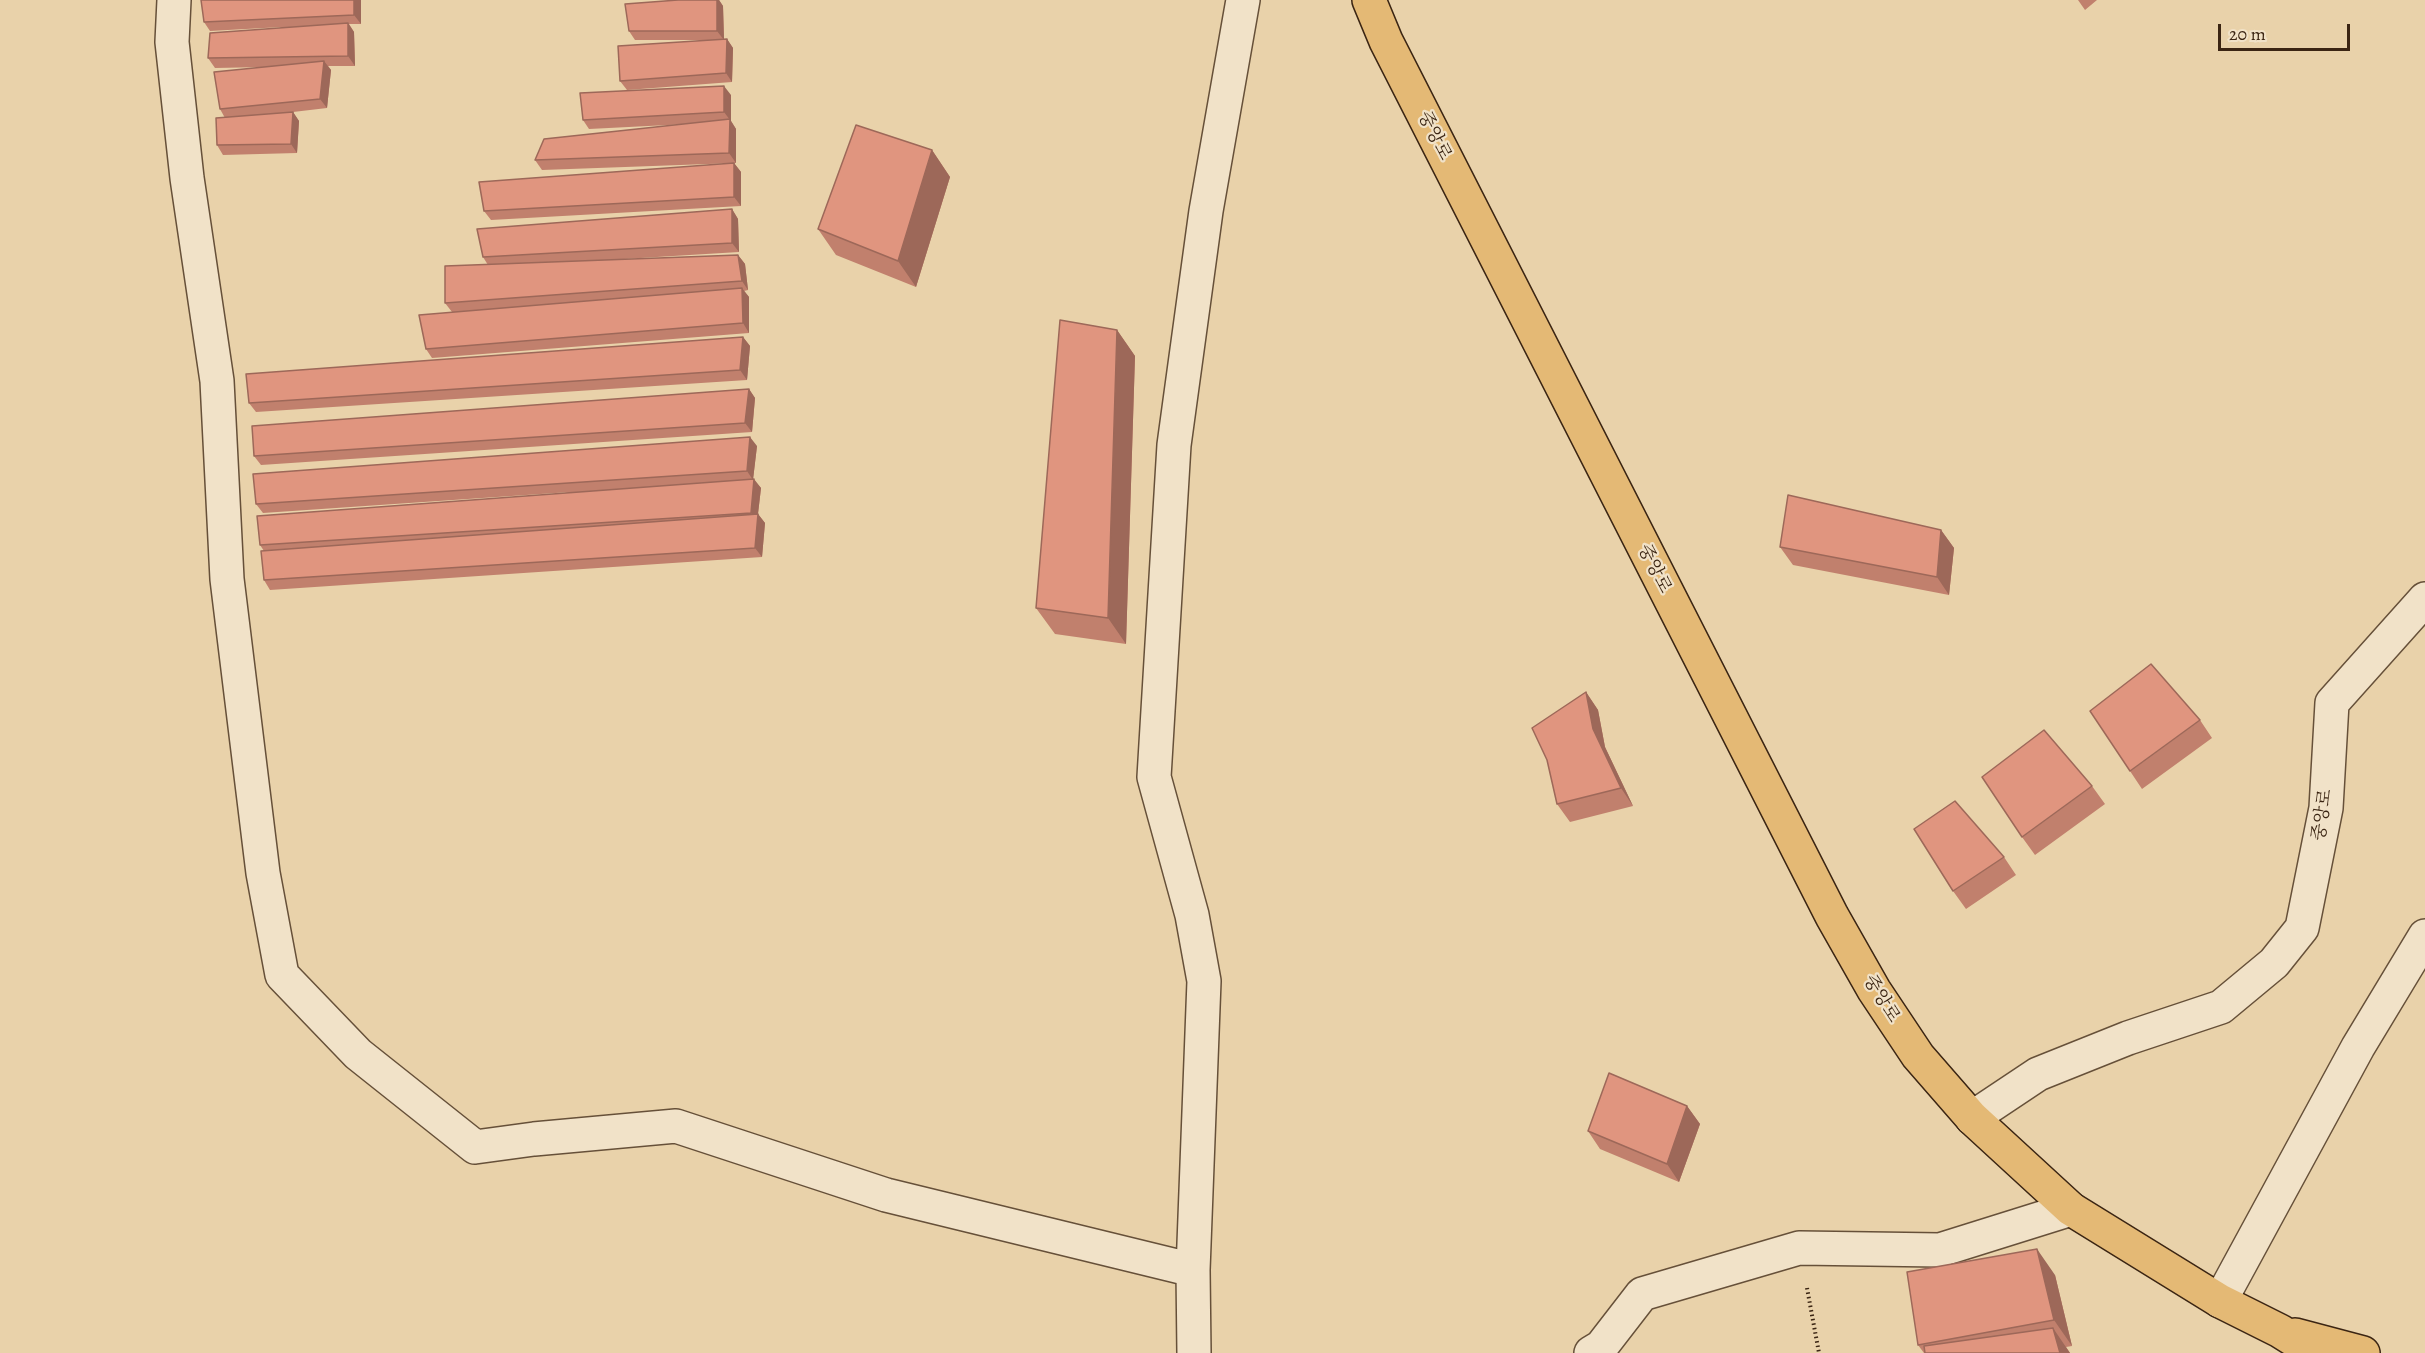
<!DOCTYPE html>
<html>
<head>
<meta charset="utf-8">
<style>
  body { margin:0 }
  #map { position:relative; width:2425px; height:1353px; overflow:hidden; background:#e9d2aa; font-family:Alegreya,serif }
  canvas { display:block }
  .scale { position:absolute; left:2218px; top:24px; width:132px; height:27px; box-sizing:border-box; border:3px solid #3b2513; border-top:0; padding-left:8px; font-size:18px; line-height:21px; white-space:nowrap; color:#3b2513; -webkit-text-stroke:4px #f1e2c8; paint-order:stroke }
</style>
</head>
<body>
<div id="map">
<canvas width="2425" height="1353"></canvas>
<div class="scale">20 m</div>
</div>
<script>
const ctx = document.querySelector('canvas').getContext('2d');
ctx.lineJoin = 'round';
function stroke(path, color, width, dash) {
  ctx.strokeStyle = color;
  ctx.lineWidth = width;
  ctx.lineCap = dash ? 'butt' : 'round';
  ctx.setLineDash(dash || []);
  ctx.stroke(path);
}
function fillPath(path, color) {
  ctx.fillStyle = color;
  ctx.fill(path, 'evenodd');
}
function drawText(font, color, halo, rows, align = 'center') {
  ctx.font = font + ' Alegreya,"Noto Serif KR",serif';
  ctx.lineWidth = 4.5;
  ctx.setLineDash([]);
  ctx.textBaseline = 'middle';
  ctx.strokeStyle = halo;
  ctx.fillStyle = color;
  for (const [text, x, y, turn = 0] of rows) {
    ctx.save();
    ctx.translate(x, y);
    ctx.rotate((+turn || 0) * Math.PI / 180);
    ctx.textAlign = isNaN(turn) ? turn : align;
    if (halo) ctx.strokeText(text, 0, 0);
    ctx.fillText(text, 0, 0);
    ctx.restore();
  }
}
const path = new Path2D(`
  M1807,1288L1819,1353`);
const minor = new Path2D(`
  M174,0L172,42L187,178L217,381L227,579L263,873L282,975L358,1054L475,1147L534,1139L676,1126L886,1195L1193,1270
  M1972,1118L2038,1074L2128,1038L2221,1007L2274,963L2302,928L2326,808L2332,703L2425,599
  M2220,1301L2358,1047L2425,936
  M1194,1353L1193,1270L1204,981L1192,915L1154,777L1174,445L1206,211L1243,0
  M1591,1353L1601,1347L1642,1294L1799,1248L1940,1250L2071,1209`);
const major = new Path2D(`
  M1369,0L1386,41L1832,916L1874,990L1918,1056L1972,1118L2071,1209L2220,1301L2280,1331L2315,1353
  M2295,1335L2363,1353`);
const wall = new Path2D(`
  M361,0V24H349L354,32L355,66H328L331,70L327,108L293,112L299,121L297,153L223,155L217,145L225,118L220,109L266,67L215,68L208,58L282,27L210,31L204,22Z
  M665,0H719L723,6L724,39H727L733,48L732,82L627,90L620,81L708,40H635L629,31L677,0Z
  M2078,0H2097L2085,10Z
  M731,95V121L736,129V163L542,170L535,160L688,124L589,129L583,120Z
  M932,150L950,177L916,287L836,255L818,229Z
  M734,163L741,172V206L491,220L484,211Z
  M732,209L738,219L739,252L591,261L738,255L745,264L748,290L744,291L749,297V333L432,358L426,349L452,312L445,303L488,265L483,257Z
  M1117,330L1135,356L1126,644L1055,634L1036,608Z
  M743,337L750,346L747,380L256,412L249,403Z
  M749,389L755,398L752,432L261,465L254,456Z
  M757,446L753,479L761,488L758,514L765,523L762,557L270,590L264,580V551L260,545L570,492L263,513L256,504Z
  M1941,530L1954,548L1949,595L1793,565L1780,547Z
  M1586,692L1598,710L1605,747L1633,806L1570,822L1557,804Z
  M2200,720L2212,738L2142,789L2130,771Z
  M2092,786L2105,804L2035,855L2022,837Z
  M2004,857L2016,875L1966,909L1953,891Z
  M1687,1106L1700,1124L1679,1182L1600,1149L1588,1131Z
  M2055,1275L2072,1346L2066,1347L2070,1353H1924L1918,1345Z`);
const shadedWall = new Path2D(`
  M354,0H361V24L354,15Z
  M717,0H719L723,6L724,40L717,31Z
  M348,23L354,32L355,66L348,56Z
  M727,39L733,48L732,82L726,73Z
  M324,61L331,70L327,108L320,99Z
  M724,86L731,95V121L736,129V163L729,153L730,120L724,112Z
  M293,112L299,121L297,153L291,144Z
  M932,150L950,177L916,287L898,261Z
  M734,163L741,172V206L734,197Z
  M732,209L738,219L739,252L732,243Z
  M738,255L745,264L748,290L742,281Z
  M742,288L749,297V333L743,323Z
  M1117,330L1135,356L1126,644L1108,618Z
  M743,337L750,346L747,380L740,370Z
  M749,389L755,398L752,432L745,423Z
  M750,437L757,446L753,480L747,471Z
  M754,479L761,488L757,522L751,513Z
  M758,514L765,523L762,557L755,548Z
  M1941,530L1954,548L1949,595L1937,577Z
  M1586,692L1598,710L1605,747L1633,806L1621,788L1593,729Z
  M1687,1106L1700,1124L1679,1182L1667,1164Z
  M2037,1249L2055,1275L2072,1346L2054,1320Z
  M2053,1328L2070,1353H2060Z`);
const building = new Path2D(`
  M201,0H354V15L204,22Z
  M678,0H717V31H629L625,4Z
  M348,23V56L208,58L210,33Z
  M727,39L726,73L620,81L618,46Z
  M324,61L320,99L220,109L214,72Z
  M724,86V112L583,120L580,93Z
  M293,112L291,144L217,145L216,118Z
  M730,119L729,153L535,160L544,139Z
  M856,125L932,150L898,261L818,229Z
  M734,163V197L484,211L479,182Z
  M732,209V243L483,257L477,229Z
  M738,255L742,281L445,303V266Z
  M742,288L743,323L426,349L419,315Z
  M1060,320L1117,330L1108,618L1036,608Z
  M743,337L740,370L249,403L246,374Z
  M749,389L745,423L254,456L252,426Z
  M750,437L747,471L256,504L253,474Z
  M754,479L751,513L260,545L257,516Z
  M1788,495L1941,530L1937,577L1780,547Z
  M758,514L755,548L264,580L261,551Z
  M2151,664L2200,720L2130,771L2090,711Z
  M1586,692L1593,729L1621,788L1557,804L1547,760L1532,728Z
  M2044,730L2092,786L2022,837L1982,777Z
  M1955,801L2004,857L1953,891L1914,829Z
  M1609,1073L1687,1106L1667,1164L1588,1131Z
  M2037,1249L2054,1320L1918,1345L1907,1272Z
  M2053,1328L2060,1353H1925L1924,1346Z`);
const streetNames = [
  ["중앙로",1434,136,63],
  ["중앙로",1654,569,63],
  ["중앙로",2323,815,-82],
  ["중앙로",1881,999,58]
];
stroke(minor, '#665039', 36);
stroke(major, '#3b2513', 36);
stroke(path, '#3b2513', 4, [1.5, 3]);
stroke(minor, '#f1e2c8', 33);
stroke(major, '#e4b975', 33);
fillPath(wall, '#c1806d');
fillPath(shadedWall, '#9d6859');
fillPath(building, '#e0957f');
stroke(building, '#9d6859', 1.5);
drawText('18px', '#3b2513', '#f1e2c8', streetNames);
</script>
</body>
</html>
